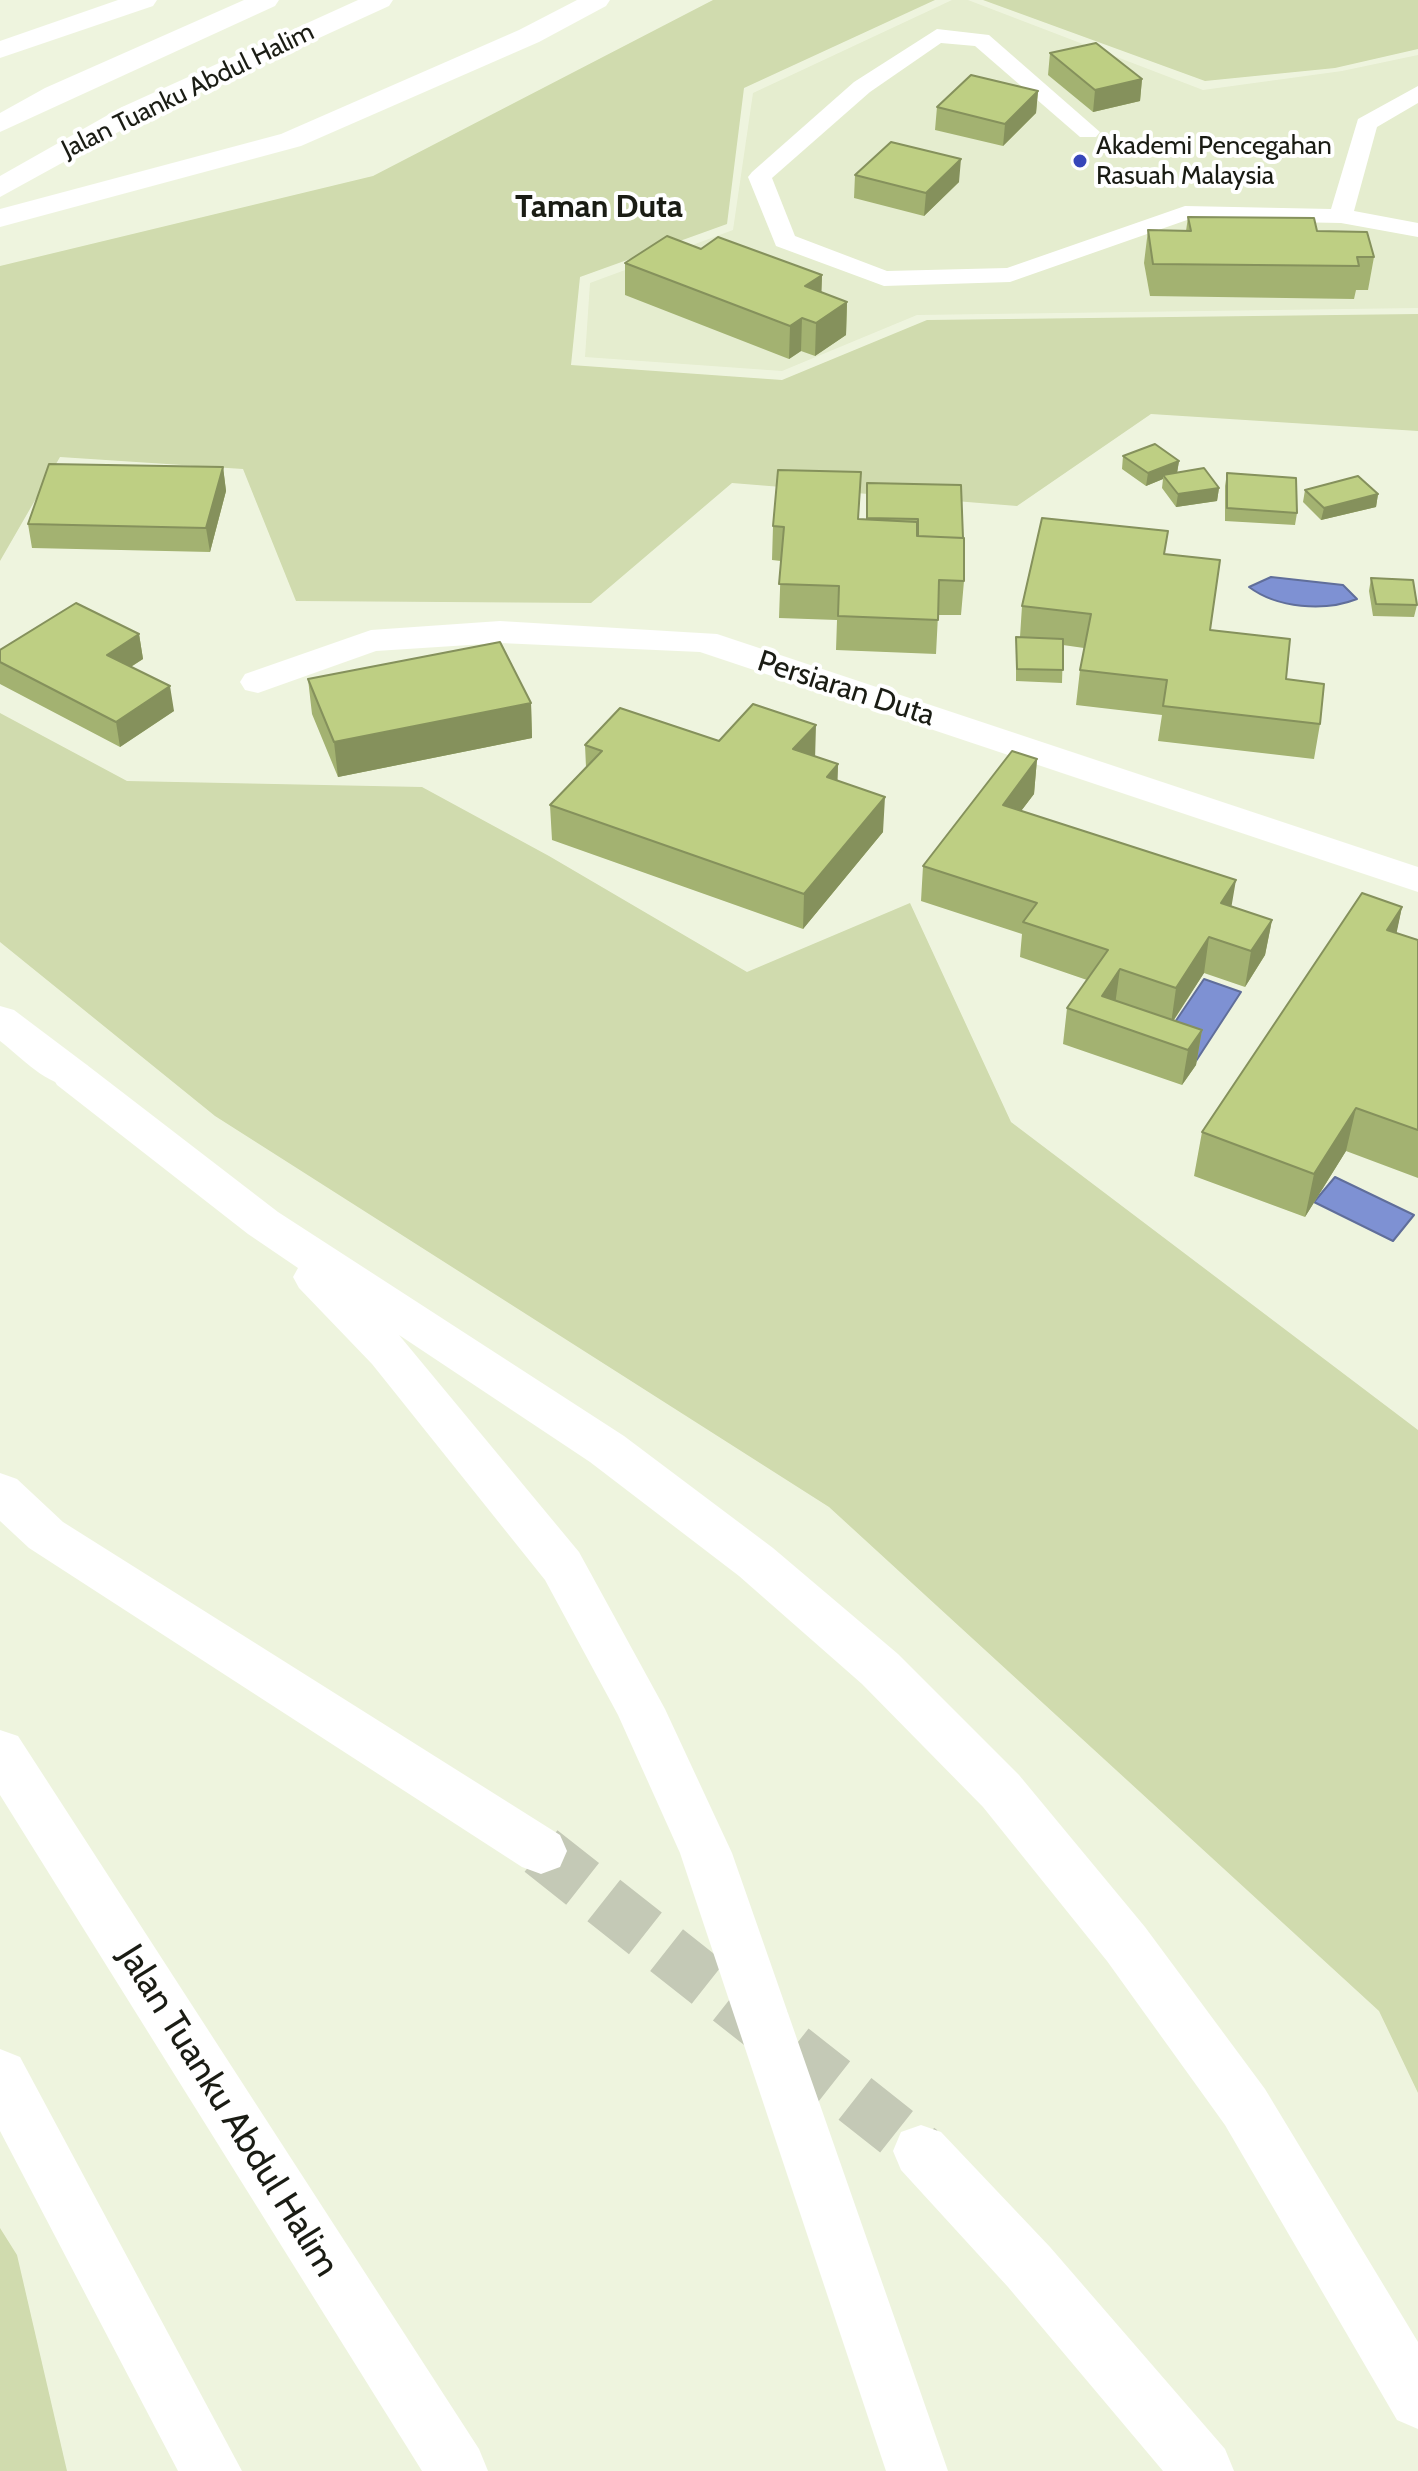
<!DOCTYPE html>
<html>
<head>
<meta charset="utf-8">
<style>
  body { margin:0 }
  canvas { display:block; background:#eef4de }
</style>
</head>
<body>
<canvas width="1418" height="2471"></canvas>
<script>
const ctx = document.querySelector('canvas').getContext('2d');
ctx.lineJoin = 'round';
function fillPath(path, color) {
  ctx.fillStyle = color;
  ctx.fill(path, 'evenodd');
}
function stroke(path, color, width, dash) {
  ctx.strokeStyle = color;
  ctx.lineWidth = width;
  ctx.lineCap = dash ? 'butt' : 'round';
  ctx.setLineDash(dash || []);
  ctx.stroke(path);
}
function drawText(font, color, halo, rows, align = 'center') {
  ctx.font = font + ' Cabin,sans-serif';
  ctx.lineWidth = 8;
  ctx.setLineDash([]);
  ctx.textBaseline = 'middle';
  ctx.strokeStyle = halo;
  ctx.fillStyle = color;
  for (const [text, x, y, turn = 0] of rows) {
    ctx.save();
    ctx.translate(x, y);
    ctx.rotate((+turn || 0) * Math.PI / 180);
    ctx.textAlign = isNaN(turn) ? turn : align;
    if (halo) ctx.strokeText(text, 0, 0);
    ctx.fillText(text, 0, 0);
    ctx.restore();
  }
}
const built = new Path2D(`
  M952,0H968L1203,90L1342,71L1418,55V308L917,315L782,371L585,357L590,283L733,230L753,93Z`);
const green = new Path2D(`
  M713,0H935L744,88L727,224L580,277L571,365L782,380L927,320L1418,314V431L1151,414L1017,506L732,483L591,603L296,601L243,469L60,457L0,561V266L373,176Z
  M983,0H1418V49L1335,68L1205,81Z
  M0,713L127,781L422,787L549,856L747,972L910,903L1011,1122L1418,1430V2093L1379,2011L829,1507L215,1116L0,942Z
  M0,2228L17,2255L67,2471H0Z`);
const water = new Path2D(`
  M1271,577L1343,585L1357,599C1324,612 1277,608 1249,587Z
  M1204,979L1241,992L1196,1061L1171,1028Z
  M1335,1177L1414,1215L1393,1241L1314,1202Z`);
const primaryTunnel = new Path2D(`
  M541,1851L921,2151`);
const service = new Path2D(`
  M937,29L989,35L1100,132L1096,137H1080L975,46L941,43L870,92L772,178L795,236L887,271L1007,268L1185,206L1331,209L1358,119L1418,86V103L1377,127L1354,211L1418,223V237L1341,223L1187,220L1010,282L884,286L776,246L748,177L752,172L854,82Z`);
const minor = new Path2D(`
  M500,621L717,634L1418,867V892L700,652L500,643L376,651L258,693L245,690L240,682L245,674L371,630Z`);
const primary = new Path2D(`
  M244,0H279L275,6L0,132V113L45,88Z
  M358,0H393L389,6L142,119L0,197V176L122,107Z
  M72,1061L87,1065L278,1212L624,1436L773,1548L898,1654L1019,1775L1145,1927L1265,2089L1418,2342V2429L1397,2420L1225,2125L1107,1961L983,1807L862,1684L739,1576L590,1462L399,1335L579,1552L665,1709L732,1853L948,2471H886L680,1853L618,1715L545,1580L372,1364L299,1288L293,1277L298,1268L248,1234L57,1085L51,1075L57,1065Z
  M0,1473L17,1479L63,1522L560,1835L567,1851L560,1867L541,1874L522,1867L29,1548L0,1521Z
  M0,1730L18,1736L479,2449L488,2471H422L0,1795Z
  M0,2049L20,2057L242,2471H178L0,2131Z
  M921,2125L941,2132L1050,2247L1225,2449L1234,2471H1163L1008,2287L901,2170L893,2151L901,2132Z`);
const motorway = new Path2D(`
  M118,0H157L153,6L0,58V41Z
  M577,0H610L606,6L539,42L301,146L0,227V209L281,134L519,30Z
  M0,1006L14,1010L87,1065L93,1075L87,1085C53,1094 25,1060 0,1041Z`);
const wall = new Path2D(`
  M1050,53L1142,79L1140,101L1093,112L1048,75Z
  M1038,91L1036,113L1003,146L935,130L937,107Z
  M855,175L959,182L924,216L854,198Z
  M1188,217L1317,231L1374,257L1368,290H1356L1354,299L1150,296L1144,263L1148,230L1186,231Z
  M625,263L822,275L821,292L847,302L846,335L815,356L801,351L789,359L625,295Z
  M1123,456L1179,461L1177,473L1219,488L1217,501L1176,507L1162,488L1163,479L1146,486L1122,469Z
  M223,467L226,491L210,552L32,548L28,524Z
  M1227,473L1297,513L1295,525L1225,521V486Z
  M867,483L961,485L964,581L961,615H938L936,654L836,650L837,620L779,618L781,561L772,560L773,526L866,520Z
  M1305,490L1378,494L1376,507L1321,520L1303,502Z
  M1165,554L1210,630L1286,679L1320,724L1314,759L1158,741L1162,715L1076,705L1080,670L1084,648L1063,645L1062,683L1016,681V637H1020L1022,606Z
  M1371,578L1417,605L1414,617L1373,616L1369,591Z
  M139,634L143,659L131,667L174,711L120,747L0,684V650Z
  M308,679L531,703L532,738L338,777L312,714Z
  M719,741L815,757L838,764L837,780L883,832L803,929L552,840L550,805L586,767L585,745Z
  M1037,759L1034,794L1021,811L1231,906L1272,920L1265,955L1245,987L1204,973L1174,1020L1202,1030L1196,1065L1182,1085L1063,1044L1067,1008L1087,980L1020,957L1022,934L921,901L923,866Z
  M1402,907L1396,933L1418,940V1178L1346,1151L1305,1217L1194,1176L1202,1132Z`);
const shadedWall = new Path2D(`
  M1142,79L1140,101L1093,112L1095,90Z
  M1038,91L1036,113L1003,146L1005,124Z
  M961,159L959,182L924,216L926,193Z
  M822,275L821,308L805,286Z
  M847,302L846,335L815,356L816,323Z
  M802,318L801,351L789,359L790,326Z
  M1179,461L1177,473L1163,475V479L1146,486L1148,473Z
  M223,467L226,491L210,552L206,528Z
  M1219,488L1217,501L1176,507L1178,494Z
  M1378,494L1376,507L1321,520L1324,508Z
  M139,634L143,659L111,679L107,655Z
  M170,686L174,711L120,747L116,722Z
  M531,703L532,738L338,777L334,742Z
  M816,725L815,760L793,749Z
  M1037,759L1034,794L999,840L1003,805Z
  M838,764L837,799L827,777Z
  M885,797L883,832L803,929L804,894Z
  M1236,880L1230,915L1221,903Z
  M1402,907L1393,950L1387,930Z
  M1272,920L1265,955L1245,987L1251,951Z
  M1209,937L1204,973L1171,1024L1176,988Z
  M1120,969L1115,1005L1102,996Z
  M1202,1030L1196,1065L1182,1085L1188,1050Z
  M1356,1108L1346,1151L1305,1217L1314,1174Z`);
const building = new Path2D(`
  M1096,43L1142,79L1095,90L1050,53Z
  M971,75L1038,91L1005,124L937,107Z
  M891,142L961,159L926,193L855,175Z
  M1188,217L1314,218L1317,231L1367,232L1374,257H1357L1359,266L1153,264L1148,230L1191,231Z
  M667,236L701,249L718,237L822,275L805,286L847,302L816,323L802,318L790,326L625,263Z
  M1155,444L1179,461L1148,473L1123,456Z
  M49,464L223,467L206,528L28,524Z
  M1204,468L1219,488L1178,494L1163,475Z
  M778,470L861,472L858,519L917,522V536L964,538V581L939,580L938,620L838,616L839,586L779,584L784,527L773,526Z
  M1227,473L1296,478L1297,513L1227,508Z
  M1358,476L1378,494L1324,508L1305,490Z
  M867,483L961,485L963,538L918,536V519L867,518Z
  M1042,518L1168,531L1164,554L1220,560L1210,630L1290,639L1286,679L1324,684L1320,724L1163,706L1167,680L1080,670L1091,614L1022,606Z
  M1371,578L1413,580L1417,605L1376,604Z
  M76,603L139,634L107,655L170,686L116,722L0,662V650Z
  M1016,637L1063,639V670L1017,669Z
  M500,642L531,703L334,742L308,679Z
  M753,704L816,725L793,749L838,764L827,777L885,797L804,894L550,805L602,751L585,745L620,708L719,741Z
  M1012,751L1037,759L1003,805L1236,880L1221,903L1272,920L1251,951L1209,937L1176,988L1120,969L1102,996L1202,1030L1188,1050L1067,1008L1108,950L1023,922L1037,903L923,866Z
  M1362,893L1402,907L1387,930L1418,940V1130L1356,1108L1314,1174L1202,1132Z`);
const markers = [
  [1080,161,8,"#3646b9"]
];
const farStreetnames = [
  ["Jalan Tuanku Abdul Halim",188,91,-26]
];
const farPoinames = [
  ["Akademi Pencegahan",1096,146],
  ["Rasuah Malaysia",1096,176]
];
const streetNames = [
  ["Persiaran Duta",846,689,18]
];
const farDistrictnames = [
  ["Taman Duta",599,208]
];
const nearStreetnames = [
  ["Jalan Tuanku Abdul Halim",228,2111,58]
];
fillPath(built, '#e5edcf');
fillPath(green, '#d0dbae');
fillPath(water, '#7e91d3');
stroke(water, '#606e9a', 2);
stroke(primaryTunnel, '#c4c9b6', 53, [53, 27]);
fillPath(service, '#fff');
fillPath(minor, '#fff');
fillPath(primary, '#fff');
fillPath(motorway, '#fff');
fillPath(wall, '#a3b271');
fillPath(shadedWall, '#85915c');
fillPath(building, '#becf83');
stroke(building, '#85915c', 2);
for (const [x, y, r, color] of markers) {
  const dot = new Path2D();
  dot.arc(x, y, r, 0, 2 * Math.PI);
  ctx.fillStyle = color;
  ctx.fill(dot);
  stroke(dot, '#fff', 3);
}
drawText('26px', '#1a1c14', '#fff', farStreetnames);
drawText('26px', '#1a1c14', '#fff', farPoinames, 'left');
drawText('30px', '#1a1c14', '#fff', streetNames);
drawText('bold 32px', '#1a1c14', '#fff', farDistrictnames);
drawText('36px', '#1a1c14', '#fff', nearStreetnames);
</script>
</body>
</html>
